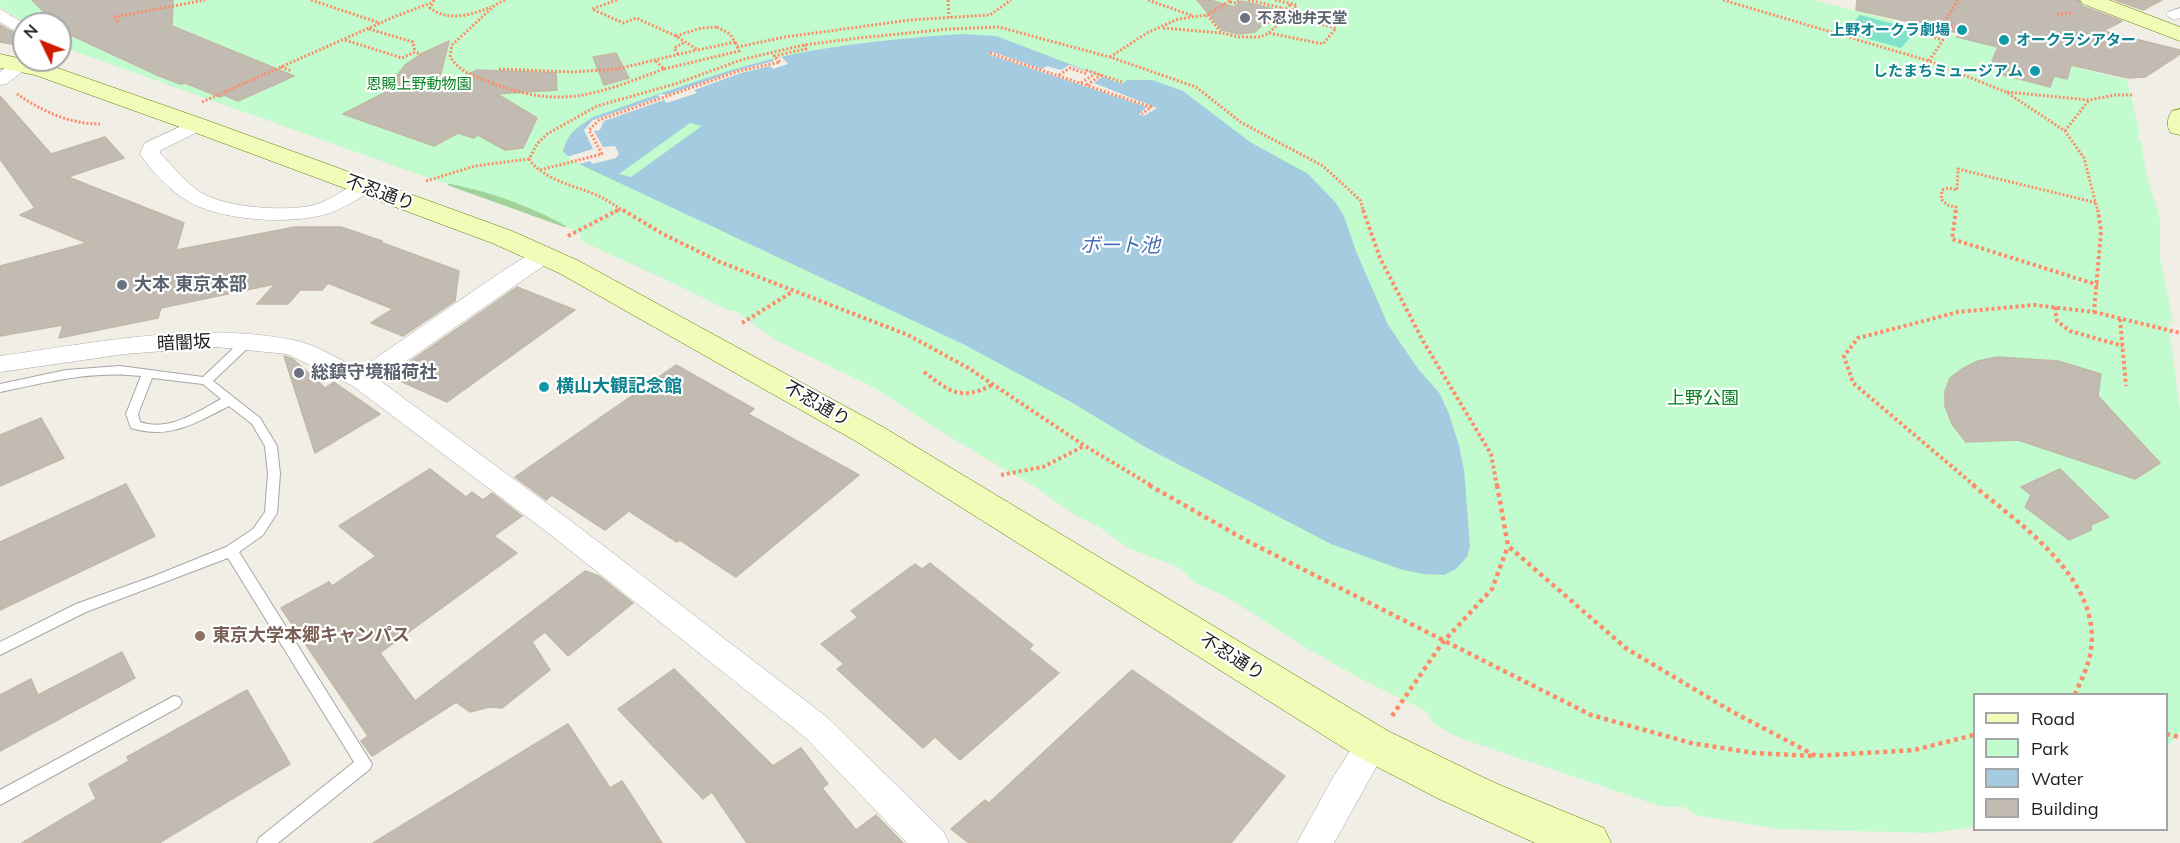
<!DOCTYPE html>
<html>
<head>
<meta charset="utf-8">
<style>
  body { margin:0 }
  #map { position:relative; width:2180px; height:843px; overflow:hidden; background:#f0eee5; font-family:Mulish,sans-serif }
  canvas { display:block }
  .legend { position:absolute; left:1973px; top:693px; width:195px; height:138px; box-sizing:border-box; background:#fff; border:2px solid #a5a5a5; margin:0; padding:8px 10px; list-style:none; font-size:18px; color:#1f1f1f }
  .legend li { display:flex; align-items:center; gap:12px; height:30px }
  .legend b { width:30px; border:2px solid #a5a5a5 }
  .north { position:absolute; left:12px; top:12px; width:60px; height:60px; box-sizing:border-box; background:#fff; border:2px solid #a5a5a5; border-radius:50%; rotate:313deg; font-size:16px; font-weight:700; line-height:24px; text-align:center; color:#1f1f1f }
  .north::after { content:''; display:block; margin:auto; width:21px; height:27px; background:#cf1b00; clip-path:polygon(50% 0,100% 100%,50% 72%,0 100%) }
</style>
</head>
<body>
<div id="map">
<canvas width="2180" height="843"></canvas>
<ul class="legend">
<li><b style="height:8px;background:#f0fcb8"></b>Road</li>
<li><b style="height:16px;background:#c1fbce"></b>Park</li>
<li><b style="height:16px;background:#a4cbe0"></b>Water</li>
<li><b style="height:16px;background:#c1bbb1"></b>Building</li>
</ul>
<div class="north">N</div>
</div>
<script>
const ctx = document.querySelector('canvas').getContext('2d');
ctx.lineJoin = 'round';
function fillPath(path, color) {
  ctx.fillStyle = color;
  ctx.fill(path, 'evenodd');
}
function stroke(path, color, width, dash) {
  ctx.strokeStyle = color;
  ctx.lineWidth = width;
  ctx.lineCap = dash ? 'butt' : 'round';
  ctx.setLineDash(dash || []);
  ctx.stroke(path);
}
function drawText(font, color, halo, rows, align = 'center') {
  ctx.font = font + ' Mulish,"Noto Sans JP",sans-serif';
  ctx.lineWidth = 4.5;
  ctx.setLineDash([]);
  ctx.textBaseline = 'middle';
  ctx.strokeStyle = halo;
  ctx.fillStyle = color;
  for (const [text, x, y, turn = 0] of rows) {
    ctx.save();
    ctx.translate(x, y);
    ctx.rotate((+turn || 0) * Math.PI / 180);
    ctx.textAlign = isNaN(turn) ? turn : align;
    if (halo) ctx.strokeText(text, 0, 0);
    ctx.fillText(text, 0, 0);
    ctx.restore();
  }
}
const forest = new Path2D(`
  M460,176L576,227H564L447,185Z`);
const park = new Path2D(`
  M4,0H1813L2127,80L2140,134L2137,135L2138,140L2141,141L2146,173L2160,219V258L2173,322L2168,321L2180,410V732L2167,747L2166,694H1974V827L1929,833L1780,829L1696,815L1685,807L1660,806L1460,738L1434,724L1426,711L1367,682L1306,648L1227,597L1194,582L1180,568L1128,548L1099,527L1075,515L1035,487L948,436L875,388L776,340L735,311H729C680,285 630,264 580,240L581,235C538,208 490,191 440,182L60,46V24H28L0,7V1Z`);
const pitch = new Path2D(`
  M1860,15L1917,30L1901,48L1844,32Z`);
const water = new Path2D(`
  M962,34L996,36L1122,84L1127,80H1152L1183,91L1250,142L1308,174L1336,203L1344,216L1356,251L1388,325L1419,370L1440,394L1449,414L1459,445L1464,470L1470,547L1467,557L1456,569L1444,575L1422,574L1400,569L1331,544L1147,448L1071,402L965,345L579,164L563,152C567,133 578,127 593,117C652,97 711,74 772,59C831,45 901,38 962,34ZM690,123L702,126L631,177L619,174Z`);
const pier = new Path2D(`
  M993,52L1042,69L1047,66L1061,70L1069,65L1102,77L1094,83L1157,108L1144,116L1139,114L1147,107L988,54Z
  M782,57L788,64L773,69L770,66L741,73L694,90L697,93L667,103L664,100L604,121L600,130L594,131L603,147L615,146L619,154L616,158L592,164L590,161L579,164L567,157L593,149L584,130L593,120L660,97L658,95L661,94L667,95L738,70L774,61L773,59Z`);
const building = new Path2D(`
  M32,0H173L172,26L294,76L238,101L224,95L220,97L185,83L180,84L157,75L62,31L60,24H56Z
  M1197,0H1210L1234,7L1241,1L1278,10L1255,32L1239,34L1222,30Z
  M1857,0H2078L2082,6L2122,21L2103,31L2180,50V54L2145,77L2128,78L2071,65L2067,79L2054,76L2050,87L2000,74L2004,64L1992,61L1998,47L1957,37L1959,33L1856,10Z
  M2115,0H2162L2143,10Z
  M0,25L24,38V46L0,42Z
  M449,41L437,89L477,70L556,73L557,90L497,94L537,118L523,148L505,150L478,135L473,138L458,133L434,146L343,114L384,93L405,65L421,54Z
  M616,53L629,78L604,85L593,57Z
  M0,96L51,154L105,137L124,158L68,177L184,223L176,250L295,227H341L382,241L380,242L459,271L455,301L403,336L371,323L393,309L328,283L322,290H300L288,304H257L275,284L161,308L158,318L59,338L63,325L0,336V266L87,243L20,215L35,208L0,159Z
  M517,287L575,310L447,402L389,376Z
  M284,356L293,359L325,388L334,382L380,414L315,453Z
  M1997,357L2058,361L2101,374L2098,396L2160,463L2135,479L2018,440L1966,442L1952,424L1945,406V391L1950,378L1962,369L1978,361Z
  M676,365L754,409L748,414L859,475L736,577L680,540L677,542L629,511L605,530L552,495L546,500L515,477Z
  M41,418L64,458L0,486V435Z
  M430,469L466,497L472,492L483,500L492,493L522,516L494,536L517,553L380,653L415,701L585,571L599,576L633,603L568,656L545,632L532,642L550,670L502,708L489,707L470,712L456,702L372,756L361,741L368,736L281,608L329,582L332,586L376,556L339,526Z
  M2060,469L2109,517L2091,525V530L2069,540L2025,507L2031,495L2021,487Z
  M126,484L155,536L0,610V542Z
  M930,563L1033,645L1029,649L1059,673L960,760L935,737L923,748L837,669L844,664L821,644L858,617L851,611L915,564L922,569Z
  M122,652L135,678L0,751V695L31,679L38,695Z
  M674,669L773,766L801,748L828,784L822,788L856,830L876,815L903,843H747L712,792L703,799L618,709Z
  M1132,670L1285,776L1231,843H969L951,829L985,800L989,803Z
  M247,690L290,764L159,843H22L96,799L89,784L129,761L127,757Z
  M568,724L610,788L622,781L662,843H373Z`);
const pathFar2 = new Path2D(`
  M311,0L380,23
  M434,0L430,8C448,22 471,15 491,7
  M505,0L495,5L452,45L450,57C461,73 474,76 492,83C562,110 597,94 664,69L656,61
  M617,0L592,9L623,23L636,18L676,36
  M948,0L949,17
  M1148,0L1193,16
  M1248,0L1283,8L1268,22L1271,23L1291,4
  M1723,0L1929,61L2006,92L2065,131L2084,158L2098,212
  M1230,2L1236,3L1240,0
  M2057,14L2071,13
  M1207,15L1222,33L1239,37H1260L1269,33L1297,5L1275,0
  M118,22L115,17L205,0
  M717,27L730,34L735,42L698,50L676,36L701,28Z
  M1163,28L1221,33
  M369,29L413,42L415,52
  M1269,33L1323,44L1336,28L1287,16
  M345,40L402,58L415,52L421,54
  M1944,40L1917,33L1920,30L1936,35L1958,0
  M737,47L785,37L910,20L990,15L1011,0
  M990,53L1151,107L1142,114
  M678,54L674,48L685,42
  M1110,57L1147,33L1178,19L1207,15L1231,0
  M1929,61L1953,25L1944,22
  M281,67L292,71
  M499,69L572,72L617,69L697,50
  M664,69L739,51L735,42
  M1086,70L1122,82
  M1059,75L1070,68L1087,74
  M1081,83L1096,73
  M1087,85L1101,75
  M2007,92L2089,100L2115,95H2133
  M17,94C42,111 69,124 100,124
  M202,102L396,16L431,3
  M2065,131L2089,100
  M529,159C544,181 578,186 601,197C609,201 617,207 626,212
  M540,170L602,154L589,130L599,120L739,71L780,62L774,56L806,49L804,45
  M426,181L475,166L529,159L537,144L547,134L597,106L675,84L744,59L804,45L859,38L949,29L999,27L1113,58L1196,87L1242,123L1323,166L1360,200L1364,212
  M615,212L620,209
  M1955,212L1956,207L1947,205L1941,199L1942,190L1949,188L1957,190L1958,169L2097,203`);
const pathFar1 = new Path2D(`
  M623,210L663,234L720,262L908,335L970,369L1085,446L1152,486
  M1363,210L1380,258L1423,341L1491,454L1497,486
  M1956,210L1952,239L2098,285
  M568,236L618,210
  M2055,307L2057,321L2070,331L2123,346
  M2094,312L2180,333
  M2120,319L2126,386
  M742,323L792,292
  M924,372C950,392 961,401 992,385
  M1001,475L1043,467L1084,446
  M1975,486L1853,383L1844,356L1858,338L1958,312L2034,305L2094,312L2101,231L2098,210`);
const path = new Path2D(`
  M1149,485L1249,542L1591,715L1691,743L1754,753L1812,756
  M1497,485L1508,546L1627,649L1731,711L1816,756L1914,750L1974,735
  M1973,485C2022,526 2105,581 2090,655C2087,669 2081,681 2075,694
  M1392,716L1443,642L1492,589L1508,546
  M2166,734L2180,737`);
const lane = new Path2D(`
  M246,339L250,340L252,343L250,346L213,381L260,418L277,446L280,474L277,513L263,535L239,552L372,764L370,769L278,843H257L259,838L354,762L228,558L86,612L0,655V642L76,604L154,576L226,547L253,529L265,512L268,474L265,446L252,424L229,406C195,423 170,440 131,428L126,414L141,376C93,370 47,382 0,392V384L66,370L120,366L203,377L242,340ZM152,378L203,384L221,399C197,412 169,432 140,422L138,414Z
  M174,696L179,697L182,702L179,707L0,805V790Z`);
const street = new Path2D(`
  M2180,8V18L2174,20L2166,15L2168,12Z
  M0,9L25,24L24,36L0,22Z
  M23,56L24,60H38L6,84L0,85V72Z
  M197,119L204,121L206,125L204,129L161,150L160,153C173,166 185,182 200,192C226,208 286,212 314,205C333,200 347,185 365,181L372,183L375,187L372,191C357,199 343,209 327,214C291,225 218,221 186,200C169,190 151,170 140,154L145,143Z
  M544,248L552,250L555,255L552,260L379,380L571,521L828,718L943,831L949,843H907L806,738L551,535L353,386L287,354L216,347L125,354L0,372V356C95,343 197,321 293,340C316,344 339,360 360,369L501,272L536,250Z
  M1373,730L1385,734L1389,744L1334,843H1297L1332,779L1361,734Z`);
const secondary = new Path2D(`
  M2080,0H2109L2180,27V41L2083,4Z
  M0,54L49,65L206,120L512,231L579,261L883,427L1388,731L1495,783L1604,828L1611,843H1535L1437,798L1358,757L859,443L559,273L492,243L188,130L35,75L0,68Z
  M2180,109V135L2171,133C2166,126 2167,118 2172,111Z`);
const markers = [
  [1245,18,6,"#6b7280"],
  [1962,30,6,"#0f9aa8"],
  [2004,40,6,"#0f9aa8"],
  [2035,71,6,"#0f9aa8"],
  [122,285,6,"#6b7280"],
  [299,373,6,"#6b7280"],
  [544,387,6,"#0f9aa8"],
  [200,636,6,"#8d6e63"]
];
const farWorshipnames = [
  ["不忍池弁天堂",1257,18]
];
const farCulturenames = [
  ["上野オークラ劇場",1950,30],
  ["オークラシアター",2016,40,"left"],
  ["したまちミュージアム",2023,71]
];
const farParknames = [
  ["恩賜上野動物園",419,84]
];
const streetNames = [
  ["不忍通り",380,193,20],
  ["暗闇坂",184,343,-3],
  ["不忍通り",817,404,30],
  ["不忍通り",1232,657,32]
];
const worshipNames = [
  ["大本 東京本部",134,285],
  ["総鎮守境稲荷社",311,373]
];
const cultureNames = [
  ["横山大観記念館",556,387]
];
const parkNames = [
  ["上野公園",1703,399]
];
const educationNames = [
  ["東京大学本郷キャンパス",212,636]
];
const waterNames = [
  ["ボート池",1120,246]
];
fillPath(forest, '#a2d199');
fillPath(park, '#c1fbce');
fillPath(pitch, '#81e2c9');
fillPath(water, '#a4cbe0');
fillPath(pier, '#f0eee5');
fillPath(building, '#c1bbb1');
stroke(building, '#c3b7a7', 1.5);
stroke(lane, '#a6a6a6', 2);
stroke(street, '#a6a6a6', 1);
stroke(secondary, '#5f7c01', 1);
stroke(pathFar2, '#ff8b68', 3, [2, 2]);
stroke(pathFar1, '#ff8b68', 4, [3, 3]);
stroke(path, '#ff8b68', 4.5, [4, 4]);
fillPath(lane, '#fff');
fillPath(street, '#fff');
fillPath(secondary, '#f0fcb8');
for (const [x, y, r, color] of markers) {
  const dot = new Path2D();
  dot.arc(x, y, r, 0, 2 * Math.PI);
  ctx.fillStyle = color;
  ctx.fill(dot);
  stroke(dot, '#fff', 2);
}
drawText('bold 15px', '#5b616d', '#fff', farWorshipnames, 'left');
drawText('bold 15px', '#0d838f', '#fff', farCulturenames, 'right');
drawText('15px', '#088322', '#fff', farParknames);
drawText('18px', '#1f1f1f', '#fff', streetNames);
drawText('bold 18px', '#5b616d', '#fff', worshipNames, 'left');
drawText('bold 18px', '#0d838f', '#fff', cultureNames, 'left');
drawText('18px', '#088322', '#fff', parkNames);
drawText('bold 18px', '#785e54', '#fff', educationNames, 'left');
drawText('italic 20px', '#4870b3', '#fff', waterNames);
</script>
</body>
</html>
